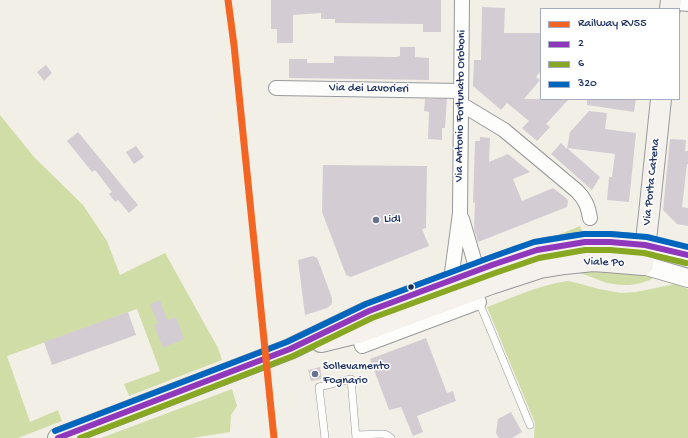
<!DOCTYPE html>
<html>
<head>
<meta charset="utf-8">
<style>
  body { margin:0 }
  #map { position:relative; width:688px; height:438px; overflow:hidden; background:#f2efe7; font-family:"Gochi Hand",sans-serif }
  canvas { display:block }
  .legend { position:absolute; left:540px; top:8px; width:140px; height:92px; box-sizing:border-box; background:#fff; border:1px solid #a4acbf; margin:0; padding:5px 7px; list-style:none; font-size:12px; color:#1b2f5e }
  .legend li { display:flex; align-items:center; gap:8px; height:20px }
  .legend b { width:20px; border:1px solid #a4acbf }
</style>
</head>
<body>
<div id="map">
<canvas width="688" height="438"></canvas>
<ul class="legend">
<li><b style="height:5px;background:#f26522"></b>Railway RV55</li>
<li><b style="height:5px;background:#8f38bc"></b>2</li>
<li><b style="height:5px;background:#88a722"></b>6</li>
<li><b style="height:5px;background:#0065bd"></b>320</li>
</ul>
</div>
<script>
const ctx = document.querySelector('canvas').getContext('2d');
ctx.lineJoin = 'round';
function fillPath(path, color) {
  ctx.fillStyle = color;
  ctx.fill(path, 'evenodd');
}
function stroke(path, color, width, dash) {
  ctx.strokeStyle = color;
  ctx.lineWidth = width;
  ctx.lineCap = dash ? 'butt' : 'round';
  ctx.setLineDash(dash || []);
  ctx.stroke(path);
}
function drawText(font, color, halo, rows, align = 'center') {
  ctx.font = font + ' "Gochi Hand",sans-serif';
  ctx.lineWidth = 3;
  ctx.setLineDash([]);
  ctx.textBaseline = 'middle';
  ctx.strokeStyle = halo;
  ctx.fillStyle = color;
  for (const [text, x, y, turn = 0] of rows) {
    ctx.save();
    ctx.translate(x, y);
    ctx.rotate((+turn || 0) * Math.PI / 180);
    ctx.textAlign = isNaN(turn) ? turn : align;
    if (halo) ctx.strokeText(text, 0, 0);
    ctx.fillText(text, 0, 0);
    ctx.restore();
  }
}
const green = new Path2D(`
  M0,115L34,157L83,205L107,241L120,275L165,253L218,348L222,360L129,396L124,384L160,371L137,309L7,356L30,422L58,410L62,421L18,438H0Z
  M580,226L584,235H558Z
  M571,271C600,271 627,272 655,277C639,287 618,287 601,281C591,277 582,273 571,271Z
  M568,281L577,283L599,289L621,293L636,292L675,284L688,289V438H534L535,423L487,307C514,297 540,285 568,281Z
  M232,389L237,406L231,415L230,432L192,438H101Z`);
const building = new Path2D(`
  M271,0H441V32H423V24L335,23V19H321V13L293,15V43H277V29H271Z
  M482,7L505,8L504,33H541V71L536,77L540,80L524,99H569L546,124L550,127L537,141L522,128L529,121L507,103L501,110L473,86L474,60H481Z
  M400,47H415V57L429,58V80L289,78V59H307V63H334V56L396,57L400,56Z
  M46,65L52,73L44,81L37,72Z
  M425,99H447L445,128H442V140L428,139L429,112L424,111Z
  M587,99H636L634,112L587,105Z
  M589,111L607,113L605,129L636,133L629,202L607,200L609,177H612L615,154L567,148L600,177L592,190L551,154L561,143L567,149L570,132Z
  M78,132L138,205L129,213L118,200L115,202L109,194L112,192L95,170L92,172L67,141Z
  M480,137L490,138L489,162L508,154L530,172L513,179L522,201L553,188L566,198L568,201L567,207L478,242L474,229L475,202L473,203L475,141H480Z
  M670,139L686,140L685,151H688V164H687L682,207L688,208V226L677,224L663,210Z
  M136,146L144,157L134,164L126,152Z
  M323,165L427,166L426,228L422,229L429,246L351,277L346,275L322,212Z
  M313,256L317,258L318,260L332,298V303L331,305L327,308L305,315L298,260Z
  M160,300L167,320L176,317L184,339L163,348L154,325L158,324L150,304Z
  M128,312L136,335L52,365L44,342Z
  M426,338L447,393L453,391L456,401L417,416L423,432L413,436L401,407L389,410L370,359Z
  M320,367L322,379L311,381L308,370Z
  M511,412L522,432L512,438H499L496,433L498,419Z`);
const service = new Path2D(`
  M479,302L530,425
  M356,435L383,434L387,435L391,438
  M325,438L319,387L351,379L356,438`);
const minor = new Path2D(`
  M671,2L688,4
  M276,88L461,91
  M461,104L504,130L577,191C585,199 588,206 590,218
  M462,219L477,270
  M451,280L460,213L462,0
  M358,333L362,346L479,302L474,291`);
const tertiary = new Path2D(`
  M645,245L688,255
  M643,265L688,278`);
const secondary = new Path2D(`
  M670,9L671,0
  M321,342L358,333L491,284L540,268L565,264L593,261L607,262L643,265L649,214L661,99
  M58,438L290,349L369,311L518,256L545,248L577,243L610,242L645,245`);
const bus1 = new Path2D(`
  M58,438L290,349L369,311L492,265L537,250L585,242H610L645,245L688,255`);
const bus2 = new Path2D(`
  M80,438L293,356L372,318L495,273L539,258L585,250H610L644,253L686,263`);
const bus3 = new Path2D(`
  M55,431L287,342L366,304L489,258L534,242L584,234H610L647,237L688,247`);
const rail1 = new Path2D(`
  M228,0L234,45L274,438`);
const markers = [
  [376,220,4,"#66728e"],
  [411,287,3.5,"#1b2f5e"],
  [315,374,4,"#66728e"]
];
const streetNames = [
  ["Via dei Lavorieri",369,89,1],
  ["Via Antonio Fortunato Oroboni",461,106,-89],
  ["Via Porta Catena",652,182,-84],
  ["Viale Po",604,263,2]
];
const poiNames = [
  ["Lidl",384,220],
  ["Sollevamento",323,367],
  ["Fognario",323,381]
];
fillPath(green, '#d1dda7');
fillPath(building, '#d3cdd3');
stroke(service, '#98999d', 8);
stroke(minor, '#98999d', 16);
stroke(tertiary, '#98999d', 20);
stroke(secondary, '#98999d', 22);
stroke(service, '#fdfdfb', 7);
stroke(minor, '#fdfdfb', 14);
stroke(tertiary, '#fdfdfb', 18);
stroke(secondary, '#f5f2ed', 20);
stroke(bus1, '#8f38bc', 6);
stroke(bus2, '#88a722', 6);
stroke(bus3, '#0065bd', 6);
stroke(rail1, '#f26522', 7);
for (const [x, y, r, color] of markers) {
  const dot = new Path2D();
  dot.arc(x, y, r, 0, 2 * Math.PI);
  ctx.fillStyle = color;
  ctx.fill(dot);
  stroke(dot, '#fff', 1.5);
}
drawText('12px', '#1b2f5e', '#fff', streetNames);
drawText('12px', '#1b2f5e', '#fff', poiNames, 'left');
</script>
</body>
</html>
